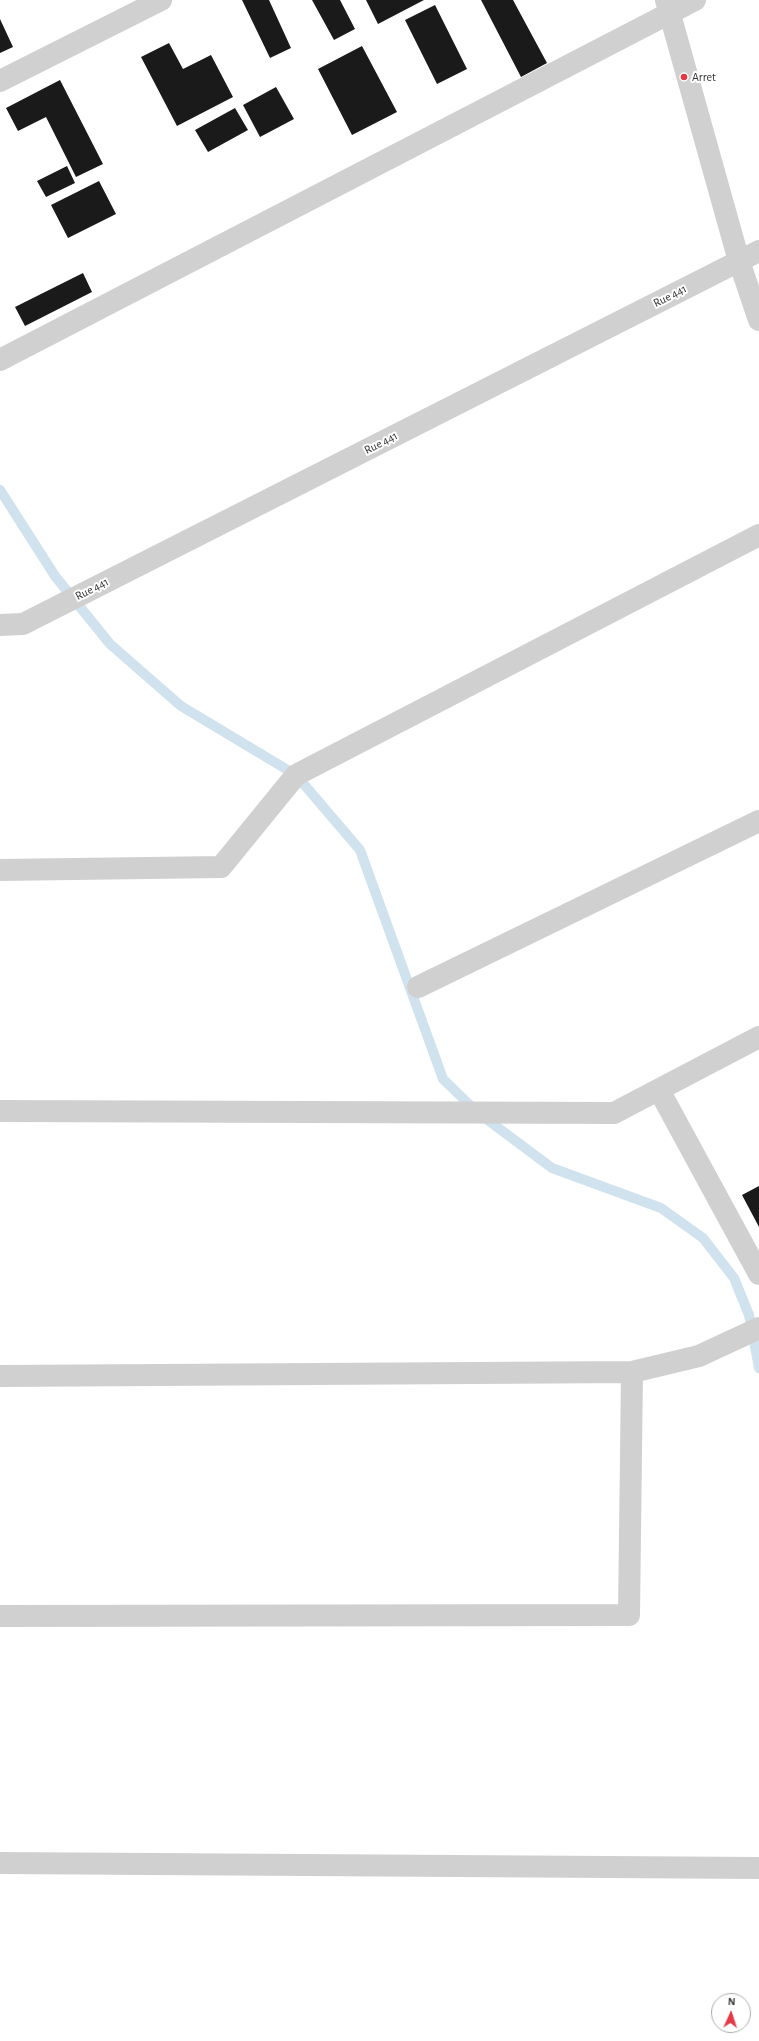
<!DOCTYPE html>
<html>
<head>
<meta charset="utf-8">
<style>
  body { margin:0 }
  #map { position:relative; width:759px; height:2041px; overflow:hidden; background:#fff; font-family:"Alegreya Sans",sans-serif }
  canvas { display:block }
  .north { position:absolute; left:711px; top:1993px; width:40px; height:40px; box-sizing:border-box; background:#fff; border:1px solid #adadad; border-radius:50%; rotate:3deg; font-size:11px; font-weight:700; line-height:16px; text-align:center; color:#333 }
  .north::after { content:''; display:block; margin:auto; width:14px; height:18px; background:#e63946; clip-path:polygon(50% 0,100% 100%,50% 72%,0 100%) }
</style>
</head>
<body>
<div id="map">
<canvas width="759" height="2041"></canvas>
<div class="north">N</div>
</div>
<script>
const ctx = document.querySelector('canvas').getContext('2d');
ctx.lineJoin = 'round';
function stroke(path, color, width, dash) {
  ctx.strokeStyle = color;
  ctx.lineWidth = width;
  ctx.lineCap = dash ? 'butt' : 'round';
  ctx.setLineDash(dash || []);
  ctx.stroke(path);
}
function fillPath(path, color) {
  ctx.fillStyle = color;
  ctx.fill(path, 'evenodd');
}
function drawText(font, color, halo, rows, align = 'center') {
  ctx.font = font + ' "Alegreya Sans",sans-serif';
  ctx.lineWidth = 4;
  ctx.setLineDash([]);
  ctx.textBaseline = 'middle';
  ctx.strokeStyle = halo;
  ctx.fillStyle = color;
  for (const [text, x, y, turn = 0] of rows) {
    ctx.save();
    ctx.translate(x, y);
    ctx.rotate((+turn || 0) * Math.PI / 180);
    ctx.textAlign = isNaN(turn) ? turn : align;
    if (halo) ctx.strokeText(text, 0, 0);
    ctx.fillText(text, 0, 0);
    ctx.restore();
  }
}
const stream = new Path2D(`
  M0,490L55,576L110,644L181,706L296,775L360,850L443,1079L477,1112L552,1168L661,1208L703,1238L734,1278L749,1315L759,1368`);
const building = new Path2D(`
  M242,0H269L291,48L270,58Z
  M312,0H340L355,29L334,40Z
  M366,0H424L378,24Z
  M481,0H513L547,63L521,77Z
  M435,5L467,69L437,84L405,20Z
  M0,19L13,47L0,53Z
  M169,43L183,69L211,55L233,97L177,126L141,57Z
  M362,46L397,112L352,135L318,69Z
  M60,80L103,164L76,177L46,117L18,131L6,108Z
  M276,87L294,119L260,137L243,105Z
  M235,108L248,130L208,152L195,130Z
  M67,166L75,183L46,197L37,181Z
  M99,181L116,214L68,238L51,205Z
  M83,273L92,292L25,326L15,307Z
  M759,1186V1227L742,1195Z`);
const street = new Path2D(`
  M666,0L739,261L759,320
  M0,81L161,0
  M0,360L695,0
  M0,625L23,624L759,251
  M0,870L221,867L296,775L759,535
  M418,987L759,821
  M659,1090L759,1274
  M0,1111L614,1113L759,1037
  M0,1376L632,1372L699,1356L759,1328
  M0,1616L629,1615L632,1372
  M0,1863L759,1868`);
const markers = [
  [684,77,4,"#e63946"]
];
const poiNames = [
  ["Arret",692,77]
];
const streetNames = [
  ["Rue 441",670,296,-27],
  ["Rue 441",381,443,-27],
  ["Rue 441",92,589,-27]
];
stroke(stream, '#cfe2ee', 10);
fillPath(building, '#1a1a1a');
stroke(street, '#d0d0d0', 22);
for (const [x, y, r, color] of markers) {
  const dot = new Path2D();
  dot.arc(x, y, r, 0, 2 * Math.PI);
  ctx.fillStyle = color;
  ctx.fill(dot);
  stroke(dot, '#fff', 1.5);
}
drawText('12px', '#333', '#fff', poiNames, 'left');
drawText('12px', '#333', '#fff', streetNames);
</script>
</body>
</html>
